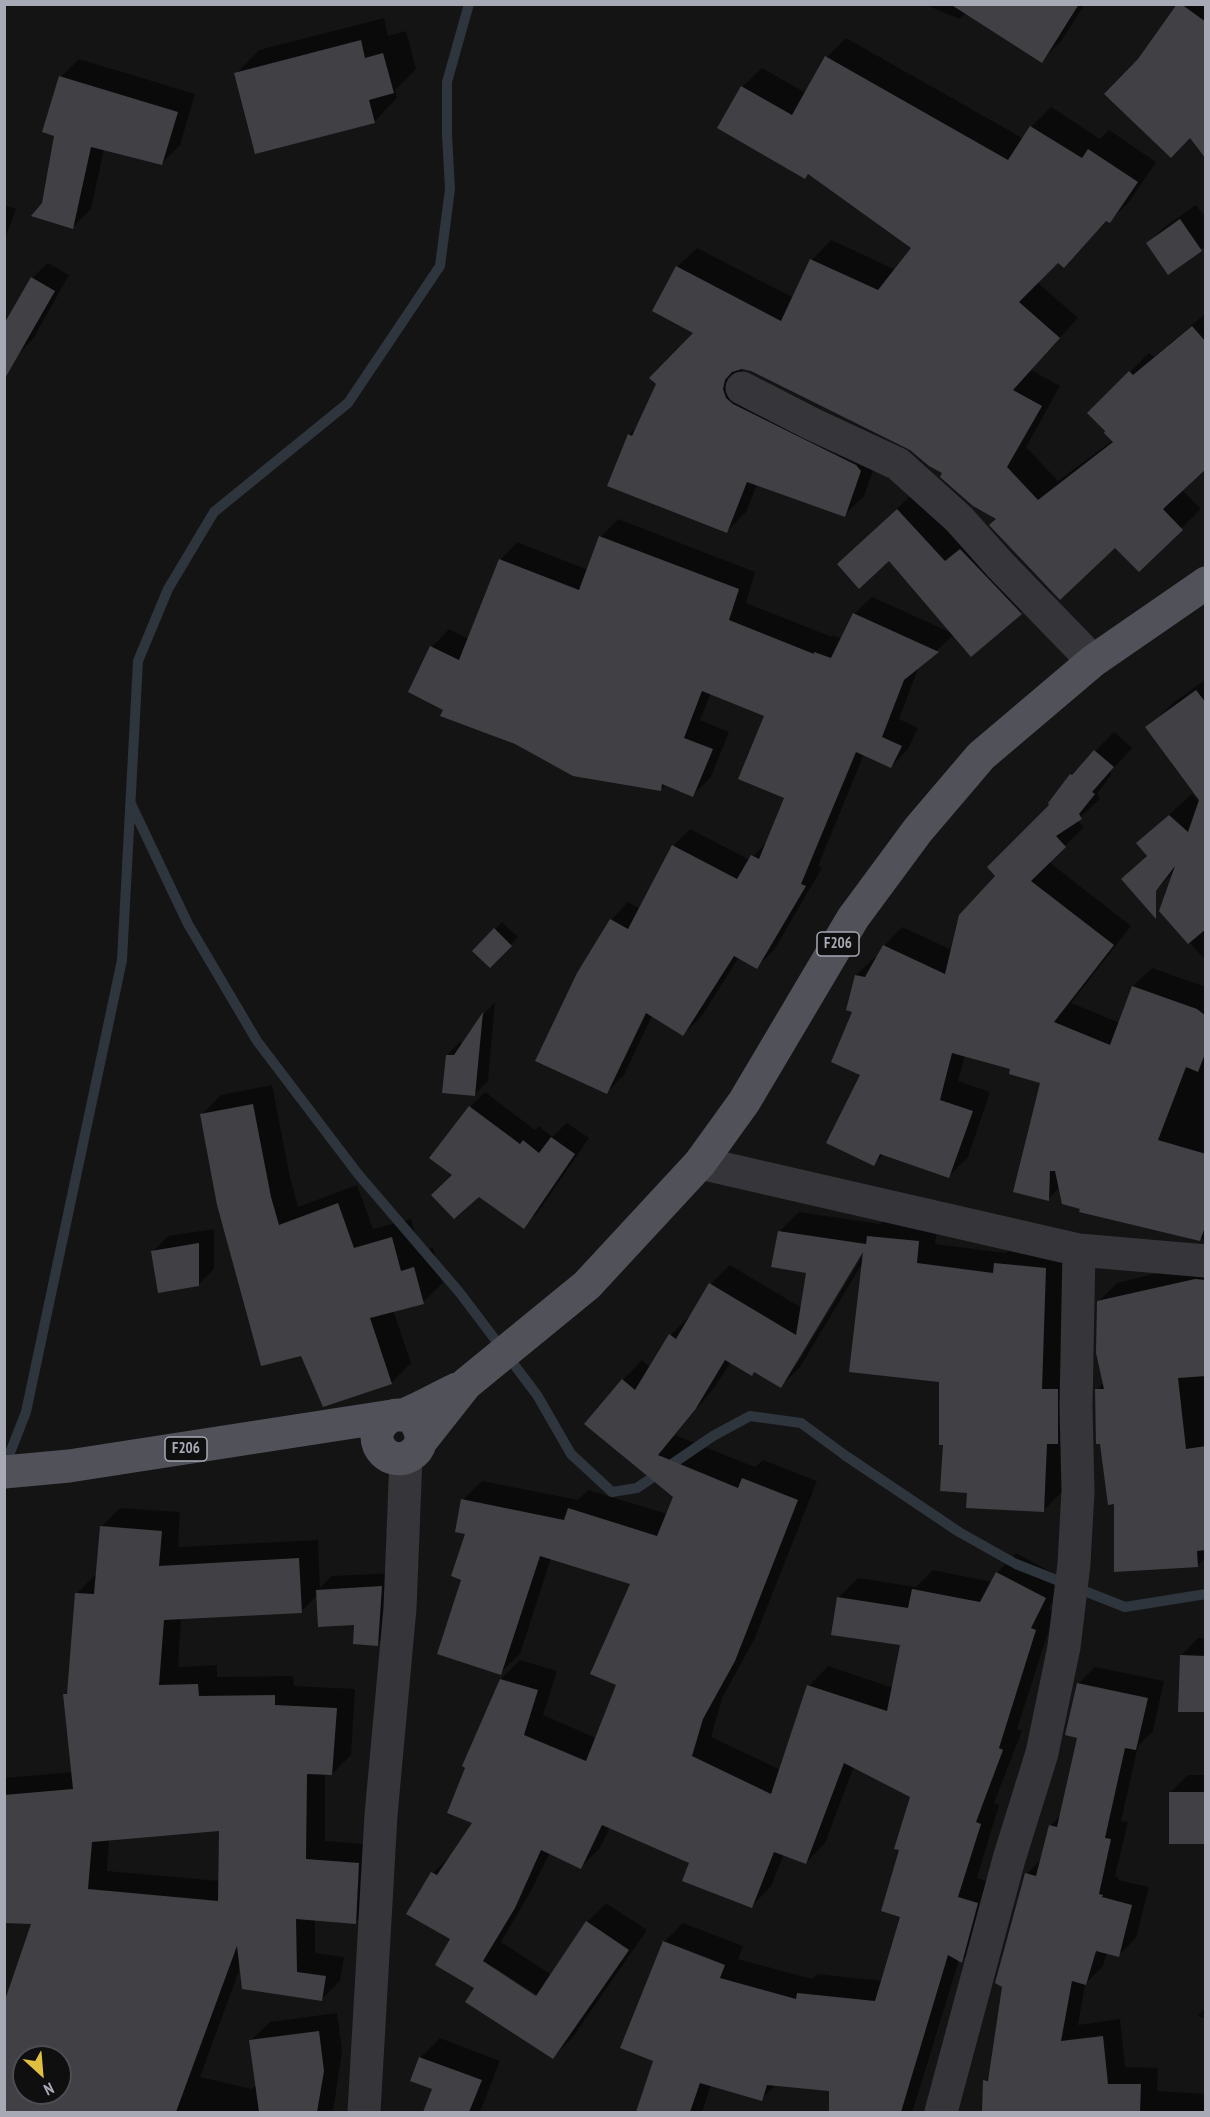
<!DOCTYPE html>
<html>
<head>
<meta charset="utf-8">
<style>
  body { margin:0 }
  #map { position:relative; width:1210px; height:2117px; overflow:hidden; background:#141415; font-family:"PT Sans Narrow",sans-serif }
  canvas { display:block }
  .frame { position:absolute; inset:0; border:6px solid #a7a9b4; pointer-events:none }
  .north { position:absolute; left:12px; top:2045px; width:60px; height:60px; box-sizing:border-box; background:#0f0f10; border:2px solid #4c4d52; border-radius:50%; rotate:154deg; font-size:16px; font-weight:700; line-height:24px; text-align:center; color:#a7a9b4 }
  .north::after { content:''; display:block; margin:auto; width:21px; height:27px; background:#e0c041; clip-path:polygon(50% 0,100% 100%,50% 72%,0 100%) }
</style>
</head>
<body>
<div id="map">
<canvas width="1210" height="2117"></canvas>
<div class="frame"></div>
<div class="north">N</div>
</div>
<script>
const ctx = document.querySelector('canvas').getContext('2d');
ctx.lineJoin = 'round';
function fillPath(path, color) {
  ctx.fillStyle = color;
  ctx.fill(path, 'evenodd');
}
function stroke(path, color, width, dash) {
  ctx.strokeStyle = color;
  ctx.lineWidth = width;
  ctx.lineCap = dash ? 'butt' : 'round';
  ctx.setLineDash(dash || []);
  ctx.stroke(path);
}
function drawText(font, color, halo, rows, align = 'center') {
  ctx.font = font + ' "PT Sans Narrow",sans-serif';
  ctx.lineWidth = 6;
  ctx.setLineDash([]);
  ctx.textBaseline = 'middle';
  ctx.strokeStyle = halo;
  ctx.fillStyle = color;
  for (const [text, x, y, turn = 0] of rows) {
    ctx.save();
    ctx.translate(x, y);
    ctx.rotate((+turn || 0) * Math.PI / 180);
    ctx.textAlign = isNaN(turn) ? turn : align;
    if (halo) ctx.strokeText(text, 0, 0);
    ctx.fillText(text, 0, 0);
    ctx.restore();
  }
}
const shadow = new Path2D(`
  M924,4H1085L1062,40L1041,61L966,13L959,19Z
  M1179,4H1206V132L1139,60Z
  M384,18L388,36L406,31L416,69L395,90L397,98L374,122L236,74L259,50Z
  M846,38L1024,139L1031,127L1051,107L1100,139L1109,130L1156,162L1129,202L1109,221L1107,220L1058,261L1037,282L1078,318L1031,370L1060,386L1026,447L1058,481L1113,440L1107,431L1089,413L1149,353L1154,357L1206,313V467L1181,489L1201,509L1139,570L1115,546L998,518L945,473L907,446L821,406L751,370L742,368L745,378L880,451L864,496L844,515L757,484L746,512L727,531L629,435L639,425L695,333L677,267L697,248L794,298L812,260L831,240L896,270L913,247L809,173L805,177L742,87L762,68L806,93L827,57Z
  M79,59L195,94L180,145L161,164L104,149L91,209L73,227L43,204L56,135L61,77Z
  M4,205L16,209L4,242Z
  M1196,205L1206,218V245L1168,273L1148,243L1163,228Z
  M48,263L69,275L33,339L18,354L32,278Z
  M918,489L1041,593L1021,613L954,635L919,666L899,719L918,728L908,749L891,767L864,754L818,866L822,868L774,950L757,967L739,957L701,1017L683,1034L652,1016L624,1075L607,1092L611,920L628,902L640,909L673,846L690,829L750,860L768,840L786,797L766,715L711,693L700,720L729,732L711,777L693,795L666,784L661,789L516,743L410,691L432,647L449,629L468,639L500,560L517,542L588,570L601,537L618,519L755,572L746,603L832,637L833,635L842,639L854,614L872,597L952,633L889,559L859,544Z
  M1206,679V805L1152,724L1173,703Z
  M1114,732L1132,748L1110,772L1112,774L1097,794L1100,799L1077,820L1084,827L1049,862L1131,926L1071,1003L1120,1023L1133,986L1152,968L1206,987L1205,1240L1081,1211L1082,1208L1060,1187L1048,1199L1042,1082L1012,1068L965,1055L958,1081L990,1092L968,1157L949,1176L884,1154L873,1164L854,1012L856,975L875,957H878L884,946L902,927L952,950L997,876L1051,806L1071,775Z
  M1192,794L1206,810V961L1161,910L1174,871L1144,904L1123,879L1148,854L1138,843Z
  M502,922L518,937L490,966L474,951Z
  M495,1002L488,1081L475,1094L447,1055L460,1042L464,1043L485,1013Z
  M272,1085L290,1177L298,1207L357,1185L373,1229L411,1219L420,1252L433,1248L443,1283L423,1302L393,1310L411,1363L391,1383L323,1405L202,1114L221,1095Z
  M485,1092L535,1130L539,1126L552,1137L567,1123L589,1138L538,1212L523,1227L431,1157L470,1107Z
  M799,1212L880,1224L888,1217L938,1222L935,1244L1006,1253L1015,1244L1065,1249L1063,1491L1043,1511L969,1492L945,1444L940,1380L863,1262L800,1367L781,1386L755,1371L752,1374L731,1362L714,1388L675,1435L755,1467L763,1460L817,1481L754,1640L722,1698L711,1737L781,1770L809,1686L828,1666L893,1688L902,1644L838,1598L858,1578L916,1587L933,1570L992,1582L997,1573L1016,1553L1064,1579L1049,1609L1055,1611L1017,1729L1022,1731L994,1803L999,1805L977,1878L996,1884L981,1942L961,1961L959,1960L913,2110L911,2112H830V2089L777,2084L761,2099L711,2085L702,2112H637L655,2060L664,1942L683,1923L743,1946L738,1959L812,1979L817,1974L883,1981L902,1916L900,1849L912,1796L854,1766L825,1843L806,1863L784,1854L771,1886L752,1906L691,1862L610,1827L600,1848L581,1867L550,1852L533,1887L501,1942L552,1975L587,1922L606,1903L647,1930L572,2038L553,2057L476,1987L452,1939L433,1873L452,1854L474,1823L501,1679L520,1660L557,1671L543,1715L596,1738L618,1684L632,1583L551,1558L520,1654L500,1673L463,1579L467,1533L463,1500L482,1481L578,1500L588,1490L667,1514L674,1497L623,1380L642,1360L651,1368L671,1335L690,1316L711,1284L730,1265L802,1308L808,1271L780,1231ZM865,1245L868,1247L796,1366H793ZM492,1966L543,1999L541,2001L492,1969Z
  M214,1229V1269L199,1284L153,1252L168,1236Z
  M1206,1261V1557L1198,1565L1115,1503L1097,1390L1104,1382L1098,1302L1117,1283Z
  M120,1508L180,1512L178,1547L318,1540L320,1588L331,1576L396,1573L391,1630L377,1644L356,1624L317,1595L301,1612L181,1618L178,1667L217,1665V1677L293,1676L294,1686L355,1689L351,1755L332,1774L325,1773V1841L378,1845L374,1904L355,1923L315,1919V1953L344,1957L340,1981L321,2000L241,1965L200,2077L252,2089L257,2084L251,2040L270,2022L337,2013L342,2051L333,2112H4V2005L33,1923L4,1922V1778L73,1772L65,1695L68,1691L77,1593L96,1574L101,1527ZM220,1830V1881L107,1871L109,1839ZM24,2057H60V2093H24Z
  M1198,1638H1206V1711L1181,1656Z
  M1095,1667L1164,1681L1153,1731L1138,1746L1121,1821L1128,1822L1115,1876L1119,1878L1118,1880L1149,1887L1136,1938L1119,1955L1107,1952L1103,1966L1085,1984L1078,2025L1120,2019L1125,2067L1158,2068L1157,2091L1206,2094V2112H983L985,2081L990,2076L1027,1874L1042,1858L1050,1826L1062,1814L1079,1737L1078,1684Z
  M1188,1775H1206V1843L1170,1793Z
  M1206,2007V2019L1198,2016L1199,2014Z
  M440,2038L500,2061L480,2112H425L434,2088L412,2080L420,2058Z`);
const stream = new Path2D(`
  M131,804L188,924L257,1041L358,1174L460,1293L537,1395L571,1454L612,1492L637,1488L713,1436L750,1416L801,1423L846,1456L959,1532L1016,1564L1125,1607L1206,1594
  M4,1468L26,1412L122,960L138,661L168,589L214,512L348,403L440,266L450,189L447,135V82L469,4`);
const building = new Path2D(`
  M950,4H1079L1042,63Z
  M1177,4H1181L1206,22V159L1190,138L1171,158L1104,94L1138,59Z
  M361,40L365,58L383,53L394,93L369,100L375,123L255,154L234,73Z
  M825,56L1008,160L1030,126L1082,158L1088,149L1138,182L1110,223L1106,221L1064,268L1058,263L1019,302L1060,338L1013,390L1042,406L1007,467L1038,500L1113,442L1104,433L1105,431L1087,413L1129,371L1133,375L1192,326L1206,342V469L1163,509L1183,530L1139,572L1115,548L1060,600L989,525L996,519L973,506L940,477L942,473L929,466L910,450L751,371L742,369L732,372L725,380L723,389L726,398L733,404L856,465L861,471L845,517L747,482L727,533L607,486L628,434L632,436L656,384L649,378L693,333L652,311L676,266L781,321L810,259L878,290L911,248L808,174L805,179L717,128L741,86L792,115Z
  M59,76L178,112L162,165L91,147L73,229L31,216L42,203L54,136L42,132Z
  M1180,219L1202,251L1168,275L1146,243Z
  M31,277L55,291L4,380V324Z
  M897,509L945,561L960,549L1022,614L971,657L889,561L859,589L837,564Z
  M599,536L739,589L729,620L814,654V652L831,658L853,613L939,652L904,680L882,737L902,746L891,768L856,752L801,884L806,886L757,969L734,956L683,1036L646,1013L607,1094L535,1061L577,973L610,919L628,929L672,845L737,879L751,855L759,859L784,798L738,779L764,716L702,691L684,738L713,749L693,797L662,784L661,791L573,776L515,744L440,716L443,710L408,692L430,646L459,660L499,559L579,590Z
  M1196,690L1206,703V929L1188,944L1159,911L1175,866L1156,891V919L1121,879L1147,856L1136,843L1169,815L1188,832L1199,800L1145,727Z
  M1094,750L1114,767L1092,792L1095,794L1079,814L1082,819L1056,836L1066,847L1031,881L1114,945L1054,1022L1110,1045L1132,986L1197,1009L1206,1016V1051L1198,1072L1186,1067L1158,1140L1206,1154V1224L1200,1241L1079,1212L1080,1209L1062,1204L1055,1171H1050L1049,1201L1013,1192L1040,1083L1009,1074L1010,1069L952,1053L940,1100L973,1111L949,1178L880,1154L874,1166L826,1143L860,1075L831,1062L852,1012L846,1010L855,975L865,977L883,945L945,974L959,915L995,876L987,867L1049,805L1048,803L1070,774L1072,775Z
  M494,928L512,946L490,968L472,951Z
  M483,1012L475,1096L442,1093L446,1055H454Z
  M253,1104L271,1197L279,1225L338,1203L354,1248L392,1237L401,1271L414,1267L424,1304L370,1318L392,1384L323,1407L301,1356L261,1366L217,1205L200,1114Z
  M469,1106L520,1144L523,1140L539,1153L551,1137L575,1154L524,1229L479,1197L454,1219L431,1195L452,1175L429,1158Z
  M778,1231L866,1244L867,1236L919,1241L917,1263L993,1273L994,1263L1046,1268L1042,1389H1058V1444H1047L1044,1512L966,1508L967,1493L940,1491L943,1445H939V1382L849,1372L863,1252L781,1388L754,1372L752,1376L725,1360L695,1410L658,1455L738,1488L742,1478L798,1500L735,1661L703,1719L692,1756L771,1794L807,1685L887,1711L900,1645L831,1635L837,1597L908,1608L912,1589L980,1602L996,1572L1046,1598L1031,1628L1036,1630L999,1748L1003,1750L976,1822L981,1824L958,1897L978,1903L962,1963L948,1955L901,2112H829V2091L767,2085L762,2101L700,2083L690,2112H636L653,2061L620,2048L663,1941L725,1965L720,1978L796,1999L797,1993L875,2001L900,1917L881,1911L899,1850L894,1849L910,1797L844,1763L806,1864L774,1852L752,1908L682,1881L689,1863L602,1825L581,1869L541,1850L515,1908L483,1961L536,1996L586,1921L629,1950L553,2059L465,2002L474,1988L435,1965L450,1939L406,1914L431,1872L437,1875L472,1823L447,1813L465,1768L462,1766L500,1679L538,1690L524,1735L586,1761L616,1685L590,1674L630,1584L540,1556L501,1675L437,1654L461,1580L451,1576L465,1534L455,1532L461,1499L564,1520L568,1508L657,1536L673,1497L584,1424L622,1379L635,1390L669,1334L676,1339L709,1283L796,1335L806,1273L771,1267Z
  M199,1243V1286L158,1293L151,1251Z
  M1195,1279L1206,1280V1376L1178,1378L1186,1449L1206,1446V1550L1197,1551L1198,1567L1114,1572V1504L1108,1505L1100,1444H1096L1095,1389H1104L1096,1353L1097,1301Z
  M100,1526L162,1531L159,1566L299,1558L302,1613L164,1620L159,1685L198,1684L199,1696L275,1695V1705L337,1708L332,1775L307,1774L306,1859L359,1863L356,1924L296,1919L297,1972L326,1976L322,2001L242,1989L237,1946L176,2112H4V2003L31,1924L4,1923V1795L73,1789L63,1694H67L75,1593L94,1594ZM219,1831L218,1901L88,1889L92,1842ZM24,2057H60V2093H24Z
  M382,1586L378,1646L353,1644L354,1625L318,1627L316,1590Z
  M1180,1655L1206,1656V1712H1178Z
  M1077,1683L1148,1698L1136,1750L1125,1748L1105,1838L1111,1839L1099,1894L1103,1895L1102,1897L1132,1905L1119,1957L1096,1951L1086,1985L1072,1981L1061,2041L1103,2036L1108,2084H1141L1140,2112H982L983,2080L988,2081L1002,1987L995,1983L1025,1873L1036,1876L1049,1825L1057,1827L1077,1738L1065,1735Z
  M1169,1792H1206V1844H1169Z
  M319,2031L324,2071L317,2112H259L249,2040Z
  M419,2057L482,2080L469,2112H423L432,2089L410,2081Z`);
const street = new Path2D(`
  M742,388L812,424L898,464L959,519L1000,565L1093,661
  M700,1163L1079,1250L1206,1261
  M364,2112L381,1815L400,1608L406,1458
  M941,2112L1009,1859L1042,1753L1064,1647L1074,1564L1078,1491L1076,1407L1079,1250`);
const primary = new Path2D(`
  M416,1423C435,1451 394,1474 379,1446C377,1441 376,1434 379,1428C382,1423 387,1418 392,1416C397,1414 402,1416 406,1414C423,1407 440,1397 457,1389
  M421,1441L466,1384L587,1285L700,1163L744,1102L853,918L918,830L981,756L1093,661L1206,583
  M4,1472L69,1466L392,1416`);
const shields = [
  [838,944,42],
  [186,1449,42]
];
const shieldNames = [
  ["F206",838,944],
  ["F206",186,1449]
];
fillPath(shadow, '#0007');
stroke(stream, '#2e353d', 10);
fillPath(building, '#414145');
stroke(street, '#35353a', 33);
stroke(primary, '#515259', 33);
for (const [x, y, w] of shields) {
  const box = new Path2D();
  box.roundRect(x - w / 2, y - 12, w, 24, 4.5);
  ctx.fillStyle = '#0f0f10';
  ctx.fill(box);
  stroke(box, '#a7a9b4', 1.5);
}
drawText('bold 15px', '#a7a9b4', null, shieldNames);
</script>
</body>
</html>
